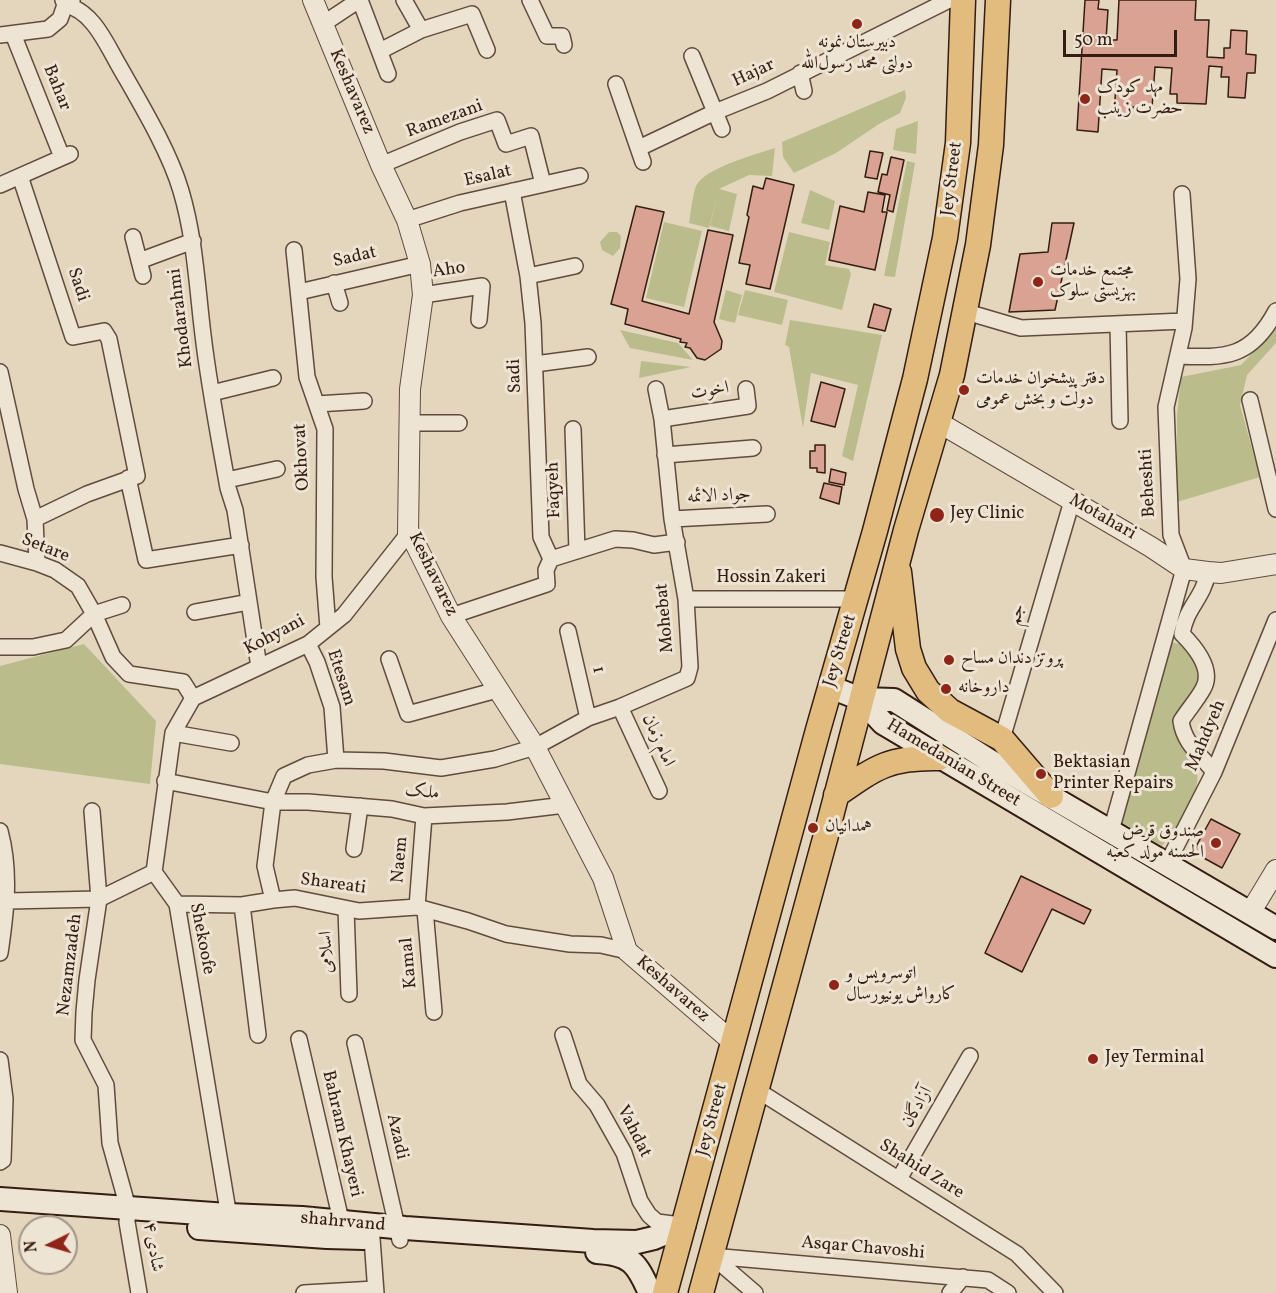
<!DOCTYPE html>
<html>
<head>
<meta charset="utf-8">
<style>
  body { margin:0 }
  #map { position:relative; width:1276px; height:1293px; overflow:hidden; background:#e3d6bd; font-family:Vollkorn,serif }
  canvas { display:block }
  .north { position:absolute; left:18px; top:1215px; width:60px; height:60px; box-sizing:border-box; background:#ede4d4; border:2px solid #a39486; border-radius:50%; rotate:265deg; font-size:16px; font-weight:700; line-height:24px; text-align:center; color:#341d12 }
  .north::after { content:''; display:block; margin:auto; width:21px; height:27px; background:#8f2418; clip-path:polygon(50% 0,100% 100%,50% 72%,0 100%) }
  .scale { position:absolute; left:1063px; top:30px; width:114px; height:27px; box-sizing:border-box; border:3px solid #341d12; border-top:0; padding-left:8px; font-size:18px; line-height:21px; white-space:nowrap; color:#341d12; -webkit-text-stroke:4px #ede4d4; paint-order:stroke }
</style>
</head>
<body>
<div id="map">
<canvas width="1276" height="1293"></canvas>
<div class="north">N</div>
<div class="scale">50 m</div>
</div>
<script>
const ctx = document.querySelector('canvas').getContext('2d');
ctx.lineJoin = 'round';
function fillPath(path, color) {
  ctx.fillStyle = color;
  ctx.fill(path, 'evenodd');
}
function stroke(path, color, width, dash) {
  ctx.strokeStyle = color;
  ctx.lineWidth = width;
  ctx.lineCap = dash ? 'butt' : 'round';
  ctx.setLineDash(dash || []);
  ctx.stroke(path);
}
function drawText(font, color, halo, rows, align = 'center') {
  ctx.font = font + ' Vollkorn,Amiri,serif';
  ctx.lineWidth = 6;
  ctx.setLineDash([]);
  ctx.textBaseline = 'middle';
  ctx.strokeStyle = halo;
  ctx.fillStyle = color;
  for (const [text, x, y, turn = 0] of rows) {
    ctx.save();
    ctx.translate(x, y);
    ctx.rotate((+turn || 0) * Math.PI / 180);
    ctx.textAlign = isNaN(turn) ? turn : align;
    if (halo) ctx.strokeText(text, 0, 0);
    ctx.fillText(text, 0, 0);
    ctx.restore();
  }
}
const green = new Path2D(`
  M905,90L906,98L900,113L879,124L836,153L794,173L783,157L782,142Z
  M918,121L916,154L893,150L896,129Z
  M775,148L772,176L749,175L719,189L737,194L729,231L710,226L717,197L709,228L689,223C691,212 692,197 696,186C704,168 757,154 775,148Z
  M907,161L915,163L895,277L884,276Z
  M810,190L835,201L829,230L801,223Z
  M664,222L702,231L684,307L646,298Z
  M609,232H617L621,236L620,248L613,256L602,250L600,242Z
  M789,232L830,242L825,265L849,269L851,274L842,310L774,292Z
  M726,290L742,295L735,323L719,319Z
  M745,290L788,300L782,325L738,315Z
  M790,320L882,335L853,461L842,456L858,385L811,373L803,428L789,347L785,345Z
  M1276,328V343L1247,375L1240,405L1260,477L1177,502V414L1181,377L1241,365Z
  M620,330L678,343L693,360L630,348Z
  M641,361L691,367L639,378Z
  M1169,642L1186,645C1212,688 1191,686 1172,722C1176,743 1182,742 1192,758C1210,786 1179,826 1162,846L1121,822Z
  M84,644L156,721L150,784L0,764V666Z`);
const building = new Path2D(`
  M1085,0H1099L1098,9L1108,10L1106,40H1117L1119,0H1196L1195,20H1209L1207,57L1224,58V48H1230L1231,30L1247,31L1246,54L1256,55L1255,73H1247L1245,98L1228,97L1229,77H1221L1222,67L1209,66L1206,104L1177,103V94H1170L1172,68L1155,67L1152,108L1133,107L1132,115L1114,114L1117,70L1102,69L1098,132L1077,130Z
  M870,151L883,153L877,179L865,177Z
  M891,157L904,160L893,212L887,210L890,195L878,192L882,174L887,175Z
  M766,178L794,185L770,289L746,284L750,265L739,263L749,217L747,215L753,186L763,189Z
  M868,192L885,195L882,212H887L875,270L829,260L840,206L864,212Z
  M636,206L664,212L642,301L689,314L708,230L733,235L714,322L722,341L721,349L705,360L697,358L690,348L685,347L687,343L680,342L681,339L625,324L628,309L611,304Z
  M1052,223H1074L1055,310L1009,312L1020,254L1048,252Z
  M874,304L891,309L885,331L868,327Z
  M821,382L845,389L835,427L811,421Z
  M815,445H825V473L817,472V468H810V451H815Z
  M831,469L846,473L844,485L829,482Z
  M824,483L842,487L839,504L820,498Z
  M1211,819L1240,834L1222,868L1193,852Z
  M1021,876L1091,910L1084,924L1052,909L1022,972L985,953Z`);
const minor = new Path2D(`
  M63,0L65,5C92,10 106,43 118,64C139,101 169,150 181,191C195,238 197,286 203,335C209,386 219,437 228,488L235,510L259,667
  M360,0L388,74
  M404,0L421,30
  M530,0L547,36H562L564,45
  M323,24L359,0
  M13,34L62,157
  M0,35L48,29L60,19L65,5L72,1
  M380,51L421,30L472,14L487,50
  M692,56L722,129
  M800,73L804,91
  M616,84L643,162
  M639,148L715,112L767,91L949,0
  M381,165L460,132L497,120L506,144L531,136L543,184
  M20,176L73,337L104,331L109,339L137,476L87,494L35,519
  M0,185L70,154
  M512,191L528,276L533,323L541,537L551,559
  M407,220L460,203L580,176
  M133,237L143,276
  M294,250L307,377L325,429L324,577L328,628
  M139,261L193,241
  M528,276L575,266
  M334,283L340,303
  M299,292L420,264
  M423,295L482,286L479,320
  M963,311L1021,328L1184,321
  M1118,324L1120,421
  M1178,356C1226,358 1251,358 1276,311
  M535,364L588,357
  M0,372L26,489L35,519L37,563
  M212,393L273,378
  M1250,400L1276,509
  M317,404L364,401
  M662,419L748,406L746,389
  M408,423H459
  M573,429L577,551
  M665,455L753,448
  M128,478L146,560L241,545
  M227,480L277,469
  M672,519L767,514
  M0,553L37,563L55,570L78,586L94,614L113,657L129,674L183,682L193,698L173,733L154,872L177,904L230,1223
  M1208,572C1203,599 1186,607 1182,634C1195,647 1214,670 1203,689C1197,700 1188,710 1181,721C1184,744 1201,755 1214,772
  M686,599H857
  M195,612L249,602
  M451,616L547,584L546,570L551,559L615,539L633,540L654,545L677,542
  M568,631L588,718
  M308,644L317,662L332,707L336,760
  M0,647H33L66,640L94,614L122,605
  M389,659L408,714L497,690
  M193,698L308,644L344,615L408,534
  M620,707L659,791
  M173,733L231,743
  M1002,739L1072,501
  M165,781L273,802L265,866L273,900L295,898L359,911L417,907L468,921L506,934L570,944L601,945L627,951
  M565,805L507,812L424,816L392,809L308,802H273L284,776L308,765L336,760L384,761L441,768L495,759L535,747L588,718L620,707L687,678L690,667L686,599L672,519L662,419L656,389
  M92,811L99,899L87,980L84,1012L83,1040L106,1085L110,1143L128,1208L127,1222L139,1293
  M0,831C11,872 6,912 0,953
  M1111,831L1184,569L1171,535L1166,407L1184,328L1188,279L1182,194
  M354,849L360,806
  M1167,864L1214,772L1276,620
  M8,901L99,899L154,872
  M177,904L242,905L273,900
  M242,905L258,1035
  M417,907L424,816
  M346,909L349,994
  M425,910L434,1012
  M563,1035L579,1084L597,1105L624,1153L640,1201L649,1215L657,1222L681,1225
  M299,1039L343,1229
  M355,1043L400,1240
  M0,1060L5,1099L3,1160L0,1162
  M757,1090L1017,1254L1055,1293
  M899,1179L970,1056
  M371,1225L376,1293
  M711,1256L988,1280L1008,1293
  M712,1256L755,1293
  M304,1293L375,1289
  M950,1293L963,1277`);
const tertiary = new Path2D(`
  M313,0L381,165L407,220L420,264L423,295L410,389L408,534L411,535L451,616L535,747L603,878L627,951L734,1043
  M938,422L1151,547L1184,569L1208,572L1221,573L1276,564
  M1250,913L1276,870
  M0,1235L7,1293`);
const secondary = new Path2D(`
  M830,687L861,699L894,700L990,761L1276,928
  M861,699L883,723L1276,956
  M0,1199L228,1215L302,1218L405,1228L593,1241L637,1242L654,1238L684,1225
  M199,1228L327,1237L364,1238
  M597,1252C631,1254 637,1263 650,1293`);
const primary = new Path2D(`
  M899,572L908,649L914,668L928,691L950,711L1002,739L1051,796
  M836,795C876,767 889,757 939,758
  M665,1293L818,730L875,531L915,379L945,238L958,143L963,0
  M701,1293L826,835L906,530L952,375L978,245L991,145L998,0`);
const markers = [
  [857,24,6,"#8f2418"],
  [1085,99,6,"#8f2418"],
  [1038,282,6,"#8f2418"],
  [964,390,6,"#8f2418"],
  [937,515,8,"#8f2418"],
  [949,660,6,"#8f2418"],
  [946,689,6,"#8f2418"],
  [1041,774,6,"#8f2418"],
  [813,828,6,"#8f2418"],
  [1216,843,6,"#8f2418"],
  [834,985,6,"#8f2418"],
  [1093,1059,6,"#8f2418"]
];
const poiNames = [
  ["دبیرستان نمونه",857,44,"center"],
  ["دولتی محمد رسول‌الله",857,65,"center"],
  ["مهد کودک",1097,89],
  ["حضرت زینب",1097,110],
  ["مجتمع خدمات",1050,272],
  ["بهزیستی سلوک",1050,293],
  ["دفتر پیشخوان خدمات",976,380],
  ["دولت و بخش عمومی",976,401],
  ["Jey Clinic",950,515],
  ["پروتز دندان مساح",961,660],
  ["داروخانه",958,689],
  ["Bektasian",1053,764],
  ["Printer Repairs",1053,785],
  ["همدانیان",825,828],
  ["صندوق قرض",1204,833,"right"],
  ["الحسنه مولد کعبه",1204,854,"right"],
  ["اتوسرویس و",846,975],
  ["کارواش یونیورسال",846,996],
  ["Jey Terminal",1105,1059]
];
const streetNames = [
  ["Hajar",754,74,-25],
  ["Bahar",56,88,68],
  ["Keshavarez",351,92,67],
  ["Ramezani",445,120,-20],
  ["Esalat",488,177,-13],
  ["Jey Street",953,179,-83],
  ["Sadat",355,258,-13],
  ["Aho",449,271,-8],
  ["Sadi",77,285,72],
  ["Khodarahmi",182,318,-97],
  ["Sadi",516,376,-92],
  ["اخوت",710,392,-9],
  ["Okhovat",303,457,-93],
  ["Beheshti",1149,483,-93],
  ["Faqyeh",555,490,-92],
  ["جواد الائمه",719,497,-3],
  ["Motahari",1102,518,30],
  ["Setare",45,549,22],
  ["Keshavarez",432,575,64],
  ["Hossin Zakeri",771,579],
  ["جم",1018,615,-74],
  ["Mohebat",666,618,-95],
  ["Kohyani",275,636,-28],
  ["Jey Street",841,651,-73],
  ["1",597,670,77],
  ["Etesam",340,678,72],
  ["Mahdyeh",1207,736,-67],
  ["امام زمان",657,741,66],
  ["Hamedanian Street",953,764,31],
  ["ملک",422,793,7],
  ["Naem",401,860,-85],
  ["Shareati",333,885,8],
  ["Shekoofe",201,939,79],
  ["اسلامی",328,952,-92],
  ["Kamal",410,963,-95],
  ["Nezamzadeh",71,965,-83],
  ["Keshavarez",672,990,41],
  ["آزادگان",918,1108,-60],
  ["Jey Street",713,1120,-75],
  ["Vahdat",633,1132,63],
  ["Bahram Khayeri",341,1134,77],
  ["Azadi",396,1137,77],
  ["Shahid Zare",921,1170,32],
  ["shahrvand",343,1223,5],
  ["شادی ۴",152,1247,81],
  ["Asqar Chavoshi",863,1249,5]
];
fillPath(green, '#bbbc8c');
fillPath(building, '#daa293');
stroke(building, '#341d12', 1.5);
stroke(minor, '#604b3d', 18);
stroke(tertiary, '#604b3d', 22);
stroke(secondary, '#341d12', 26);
stroke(primary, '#341d12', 27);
stroke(minor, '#ede4d4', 15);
stroke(tertiary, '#ede4d4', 20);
stroke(secondary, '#ede4d4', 22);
stroke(primary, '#e2bb7e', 24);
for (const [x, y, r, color] of markers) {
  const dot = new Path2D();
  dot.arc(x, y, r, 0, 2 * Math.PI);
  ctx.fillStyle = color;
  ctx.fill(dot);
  stroke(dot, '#ede4d4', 2);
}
drawText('18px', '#341d12', '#ede4d4', poiNames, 'left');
drawText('18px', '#341d12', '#ede4d4', streetNames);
</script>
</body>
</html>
